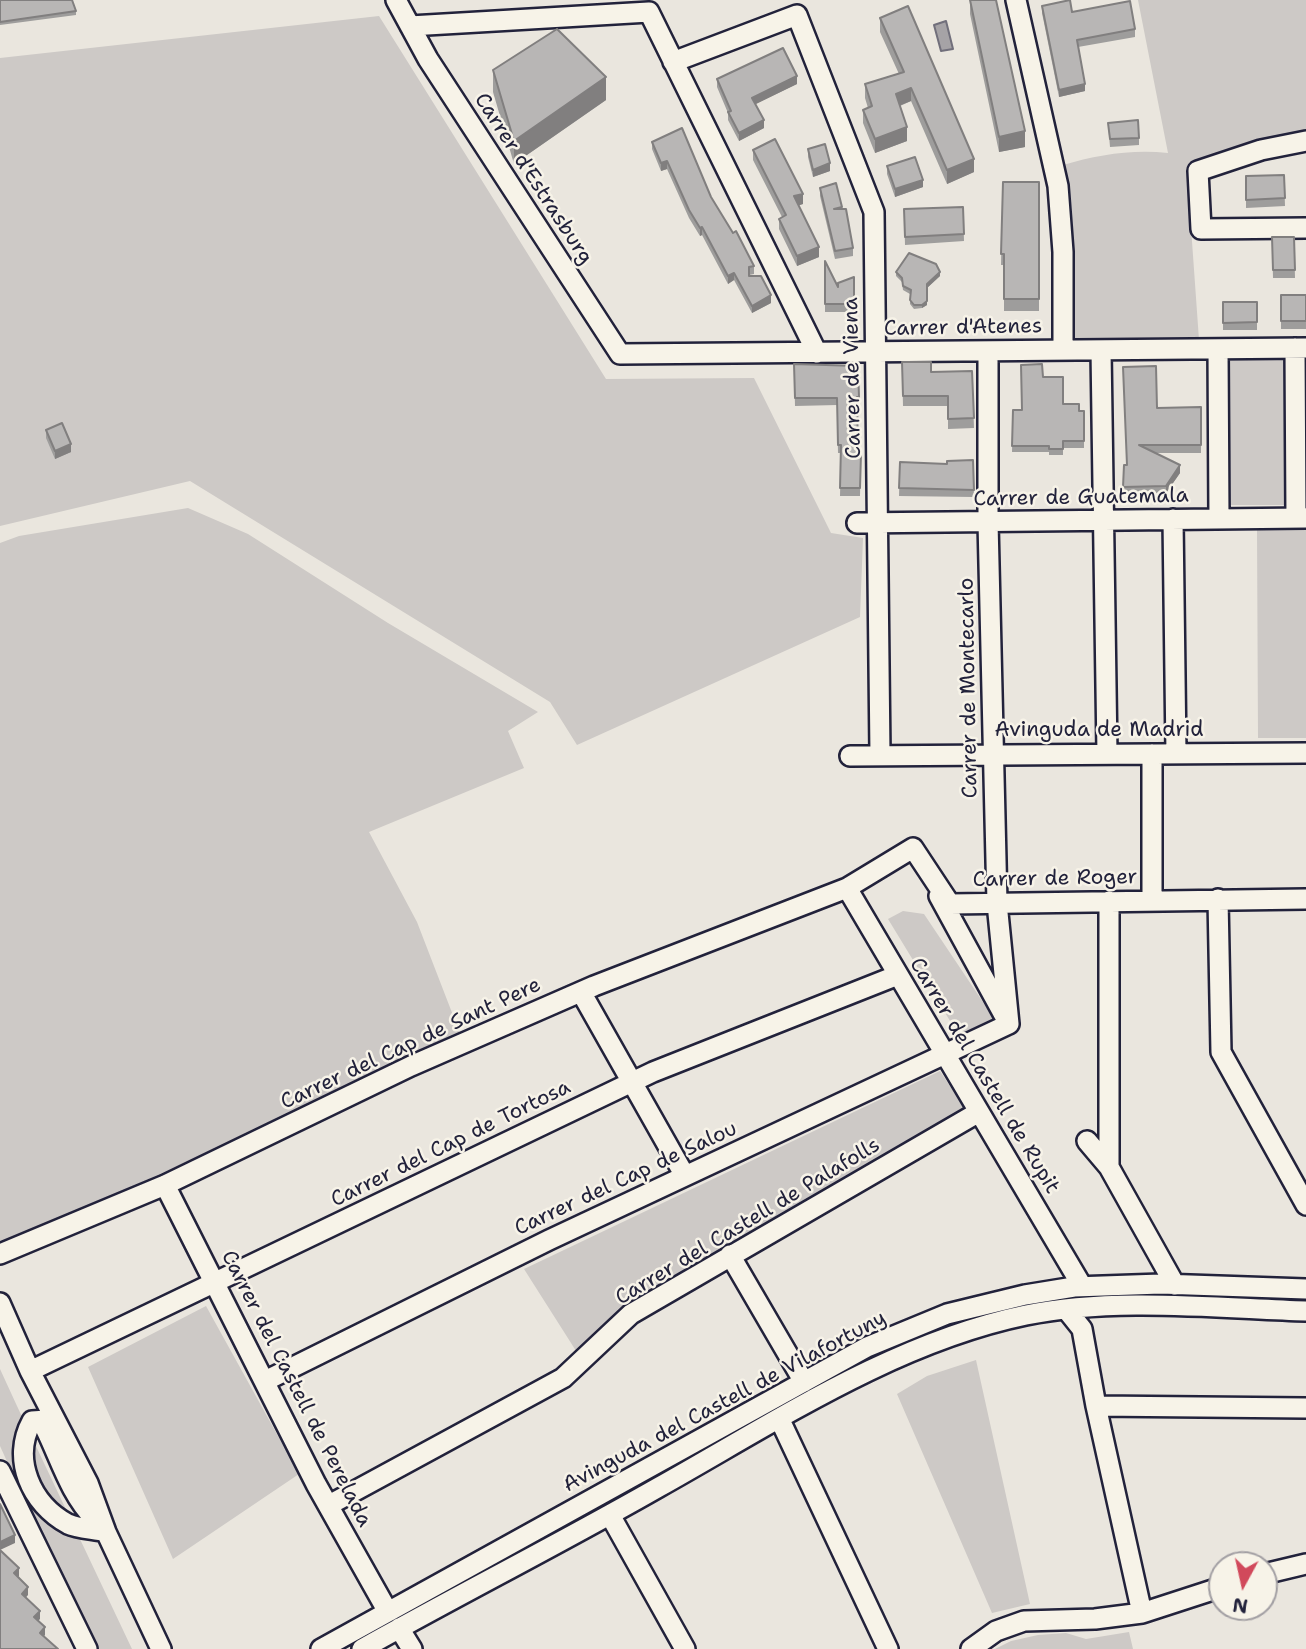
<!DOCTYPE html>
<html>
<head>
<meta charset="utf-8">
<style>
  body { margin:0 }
  #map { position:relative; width:1306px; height:1649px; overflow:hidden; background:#eae6de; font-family:"Shantell Sans",sans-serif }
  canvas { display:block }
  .north { position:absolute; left:1208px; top:1551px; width:70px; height:70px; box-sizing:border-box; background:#f7f3e8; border:2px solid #a29fa3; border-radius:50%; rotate:188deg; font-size:19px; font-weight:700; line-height:28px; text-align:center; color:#22223b }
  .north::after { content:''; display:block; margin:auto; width:24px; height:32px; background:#d1495b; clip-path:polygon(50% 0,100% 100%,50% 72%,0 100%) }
</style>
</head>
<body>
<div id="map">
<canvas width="1306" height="1649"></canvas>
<div class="north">N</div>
</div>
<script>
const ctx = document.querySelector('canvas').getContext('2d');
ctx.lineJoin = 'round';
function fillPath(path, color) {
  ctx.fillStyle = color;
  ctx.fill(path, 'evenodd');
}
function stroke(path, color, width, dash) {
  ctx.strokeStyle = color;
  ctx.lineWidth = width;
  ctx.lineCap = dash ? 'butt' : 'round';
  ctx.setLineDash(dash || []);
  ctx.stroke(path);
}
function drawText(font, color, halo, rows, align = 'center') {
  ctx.font = font + ' "Shantell Sans",sans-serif';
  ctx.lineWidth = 5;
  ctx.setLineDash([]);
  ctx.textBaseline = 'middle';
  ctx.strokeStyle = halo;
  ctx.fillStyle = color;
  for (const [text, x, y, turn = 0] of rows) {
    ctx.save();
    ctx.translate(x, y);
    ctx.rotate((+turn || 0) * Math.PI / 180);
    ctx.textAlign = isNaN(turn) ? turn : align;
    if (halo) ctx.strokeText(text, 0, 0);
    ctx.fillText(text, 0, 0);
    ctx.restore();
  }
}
const green = new Path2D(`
  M1138,0H1306V131L1197,163L1187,171L1199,340H1072L1074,253L1071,204L1063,165C1097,155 1132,149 1168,153Z
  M379,16L606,379L754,378L831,533L863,538L860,617L577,745L550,702L190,481L0,526V58Z
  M1286,358L1288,505H1231L1228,359Z
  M188,508L248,534L388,623L538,712L508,731L524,768L369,832L417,922L461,1036L90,1206L0,1242V543L19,536Z
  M1306,529V738H1258L1257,530Z
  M903,911L924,914L995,1020L958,1034L888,919Z
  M940,1071L965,1109L622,1308L578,1354L524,1269Z
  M206,1306L299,1474L173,1559L88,1367Z
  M976,1360L1030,1604L992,1613L897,1394L927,1376Z
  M0,1369L17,1406L132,1649H97L59,1576L0,1446Z
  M1129,1632L1133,1649H995L1011,1641L1038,1635L1066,1633L1086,1639Z`);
const water = new Path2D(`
  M946,21L953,49L941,51L934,25Z`);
const minor = new Path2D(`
  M396,0L428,59L620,354L1306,348
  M1016,0L1058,186L1063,252V350
  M410,26L649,12L817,353
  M673,62L797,15L874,212L880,755
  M1306,141L1261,150L1198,171L1201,229L1306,228
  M1295,348L1296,518
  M1218,349L1219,519
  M1101,350L1107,754
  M988,351V522L997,903L1009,1024
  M1173,519L1176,754
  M857,523L1306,518
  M1152,754V900
  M850,756L1306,753
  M847,888L1082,1286
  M939,896L1005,1017
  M1218,899L1221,1052L1306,1205
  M581,992L685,1176
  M1087,1141L1109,1167L1175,1285
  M1109,1167V901
  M165,1185L316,1484L388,1612
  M0,1254L165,1185L411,1066L594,986L847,888L913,848L950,904L1306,899
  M730,1255L804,1382
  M0,1303L30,1371L88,1483L106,1532L161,1649
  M1066,1309L1082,1329L1096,1406L1142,1613
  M30,1371L653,1072L898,975
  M265,1381L549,1240L1009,1024
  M1096,1406L1306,1408
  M780,1420L888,1649
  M45,1428C60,1458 70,1494 94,1518
  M55,1438L47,1420L32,1421C11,1459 31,1504 68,1524C79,1529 95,1529 106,1532
  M0,1471L87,1649
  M329,1505L563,1378L631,1314L979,1112
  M610,1515L685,1649
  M1264,1574L1306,1564
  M399,1628L412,1649
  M321,1649L867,1347L947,1314L1025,1295L1074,1287L1161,1284L1306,1289
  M362,1649C460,1594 561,1543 659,1487C775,1422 895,1342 1026,1315C1114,1297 1217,1308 1306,1311
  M971,1649L996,1631L1024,1621L1095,1619L1142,1613L1222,1587`);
const wall = new Path2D(`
  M0,0L76,11V15L0,25Z
  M970,0L1025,147L999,152L970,14Z
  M1042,6L1072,12L1135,29V37L1078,47L1085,91L1059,97L1042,13Z
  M880,18L974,172L947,184L911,101L900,106L907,141L875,153L863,123V110L868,108L865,98V84L899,74L880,32Z
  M493,70L606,100L514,164L493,92Z
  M717,79L797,84L755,104L764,128L739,141L728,120V113L717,87Z
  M1108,123L1139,138V145L1110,147Z
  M652,142L711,197L733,233L754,266V274L749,275V276L771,303L752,313L734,280L728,284L702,235L700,236L689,218L667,169L661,171L652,149Z
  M808,149L830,171L813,177L808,157Z
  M753,150L803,204L798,205L819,257L797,266L779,229V219L782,217L753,160Z
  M887,166L923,187L895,197L887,174Z
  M1284,175L1285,206L1246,208V176Z
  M1003,182H1039V311H1004V265H1001Z
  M820,188L842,209L853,248V256L835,259L820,196Z
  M963,207L964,241L905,245L904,209Z
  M1272,237H1294L1295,278H1273Z
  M825,261L838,287L854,277V312H825Z
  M896,272L940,276L927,288V305L922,308L914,309L910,304V294L903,290L902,282L896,276Z
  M1281,295H1306V329H1281Z
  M1223,302H1257V330H1223Z
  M902,362L931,372L972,371L974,428L948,429V406H903Z
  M794,364L858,366L859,405H857L858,454H861L860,496H840L841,453H838L837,405L795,406Z
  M1043,377L1063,404L1079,411H1084V448H1063V455H1049V452H1012L1013,410H1021Z
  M1201,407V453H1155L1180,473L1166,493L1123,495L1124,465H1127L1157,408Z
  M46,430L71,452L55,459L46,438Z
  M973,460L974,497L899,496L900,462L947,464Z`);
const shadedWall = new Path2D(`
  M797,76V84L752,106V98Z
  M606,77V100L514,164V141Z
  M1085,84V91L1059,97V90Z
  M911,88V101L896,107V94Z
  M764,120V128L739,141V133Z
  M907,127V141L875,153V139Z
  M1025,131V147L999,152V137Z
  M974,159V172L947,184V170Z
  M667,161V169L661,171V163Z
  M830,163V171L813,177V170Z
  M923,180V187L895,197V189Z
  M803,194V204L794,207V196Z
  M702,227V235L700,236V228Z
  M819,247V257L797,266V256Z
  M940,272V276L927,288V284Z
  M734,273V280L728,284V276Z
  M771,295V303L752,313V306Z
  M927,301V305L922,308V305Z
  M71,444V452L55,459V451Z
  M1180,465V473L1166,493V486Z
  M15,1535V1543L0,1550V1542Z
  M19,1568V1576L14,1582V1573Z
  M28,1587V1595L22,1602V1594Z
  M40,1611V1619L34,1625V1617Z
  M45,1627V1635L40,1641V1633Z`);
const building = new Path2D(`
  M0,0H72L76,11L0,22Z
  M970,0H996L1025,131L999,137Z
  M1070,0L1072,12L1130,1L1135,29L1077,40L1085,84L1059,90L1042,6Z
  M908,6L974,159L947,170L911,88L896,94L907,127L875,139L863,110L872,106L865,84L904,72L880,18Z
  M557,29L606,77L514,141L493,70Z
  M783,48L797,76L752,98L764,120L739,133L728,112L731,111L717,79Z
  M1138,120L1139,138L1110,139L1108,123Z
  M682,128L711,197L733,233L736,231L754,266L749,267V276H761L771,295L752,306L734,273L728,276L702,227L700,228L689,210L667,161L661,163L652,142Z
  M775,139L803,194L794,196L819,247L797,256L779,219L786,215L753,150Z
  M825,144L830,163L813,170L808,149Z
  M915,157L923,180L895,189L887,166Z
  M1284,175L1285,198L1246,200V176Z
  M1003,182H1039V299H1004V254H1001Z
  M836,183L842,207L834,209H846L853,248L835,251L820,188Z
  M963,207L964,234L905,237L904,209Z
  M1272,237H1294L1295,270H1273Z
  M909,253L936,264L940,272L927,284V301L922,305H914L910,300L911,290L903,286L902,278L896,272Z
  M825,261L838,287V283L854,277V304H825Z
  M1281,295H1306V321H1281Z
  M1223,302H1257V322L1223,323Z
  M902,362H931V372L972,371L974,418L948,419V396H903Z
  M794,364L858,366L859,397H857L858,454H861L860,488H840L841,445H838L837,398H795Z
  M1042,364L1043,377H1063V404H1079V411H1084V441H1063V449H1049V446H1012L1013,410H1022L1021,365Z
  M1156,366L1157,408L1201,407V445H1139L1180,465L1166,486L1123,487L1124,465H1127L1123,367Z
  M62,423L71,444L55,451L46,430Z
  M973,460L974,490L899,488L900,462L947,464V461Z
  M0,1504L15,1535L0,1542Z
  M0,1550L19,1568L14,1573L28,1587L22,1594L40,1611L34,1617L45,1627L40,1633L58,1649H0Z`);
const streetNames = [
  ["Carrer d'Estrasburg",533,179,57],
  ["Carrer d'Atenes",963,328,-1],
  ["Carrer de Viena",853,378,-91],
  ["Carrer de Guatemala",1081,498,-1],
  ["Carrer de Montecarlo",969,688,-91],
  ["Avinguda de Madrid",1099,731],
  ["Carrer de Roger",1055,879,-1],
  ["Carrer del Cap de Sant Pere",411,1044,-25],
  ["Carrer del Castell de Rupit",984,1076,59],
  ["Carrer del Cap de Tortosa",451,1144,-26],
  ["Carrer del Cap de Salou",626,1179,-25],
  ["Carrer del Castell de Palafolls",748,1222,-31],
  ["Carrer del Castell de Perelada",296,1389,63],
  ["Avinguda del Castell de Vilafortuny",725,1402,-28]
];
fillPath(green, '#cdc9c6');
fillPath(water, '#a6a3a6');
stroke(water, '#716f7b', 2);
stroke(minor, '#22223b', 24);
stroke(minor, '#f7f3e8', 19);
fillPath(wall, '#9e9d9c');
fillPath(shadedWall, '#817f7f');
fillPath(building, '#b8b6b5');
stroke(building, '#817f7f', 2);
drawText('21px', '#22223b', '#f7f3e8', streetNames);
</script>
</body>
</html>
